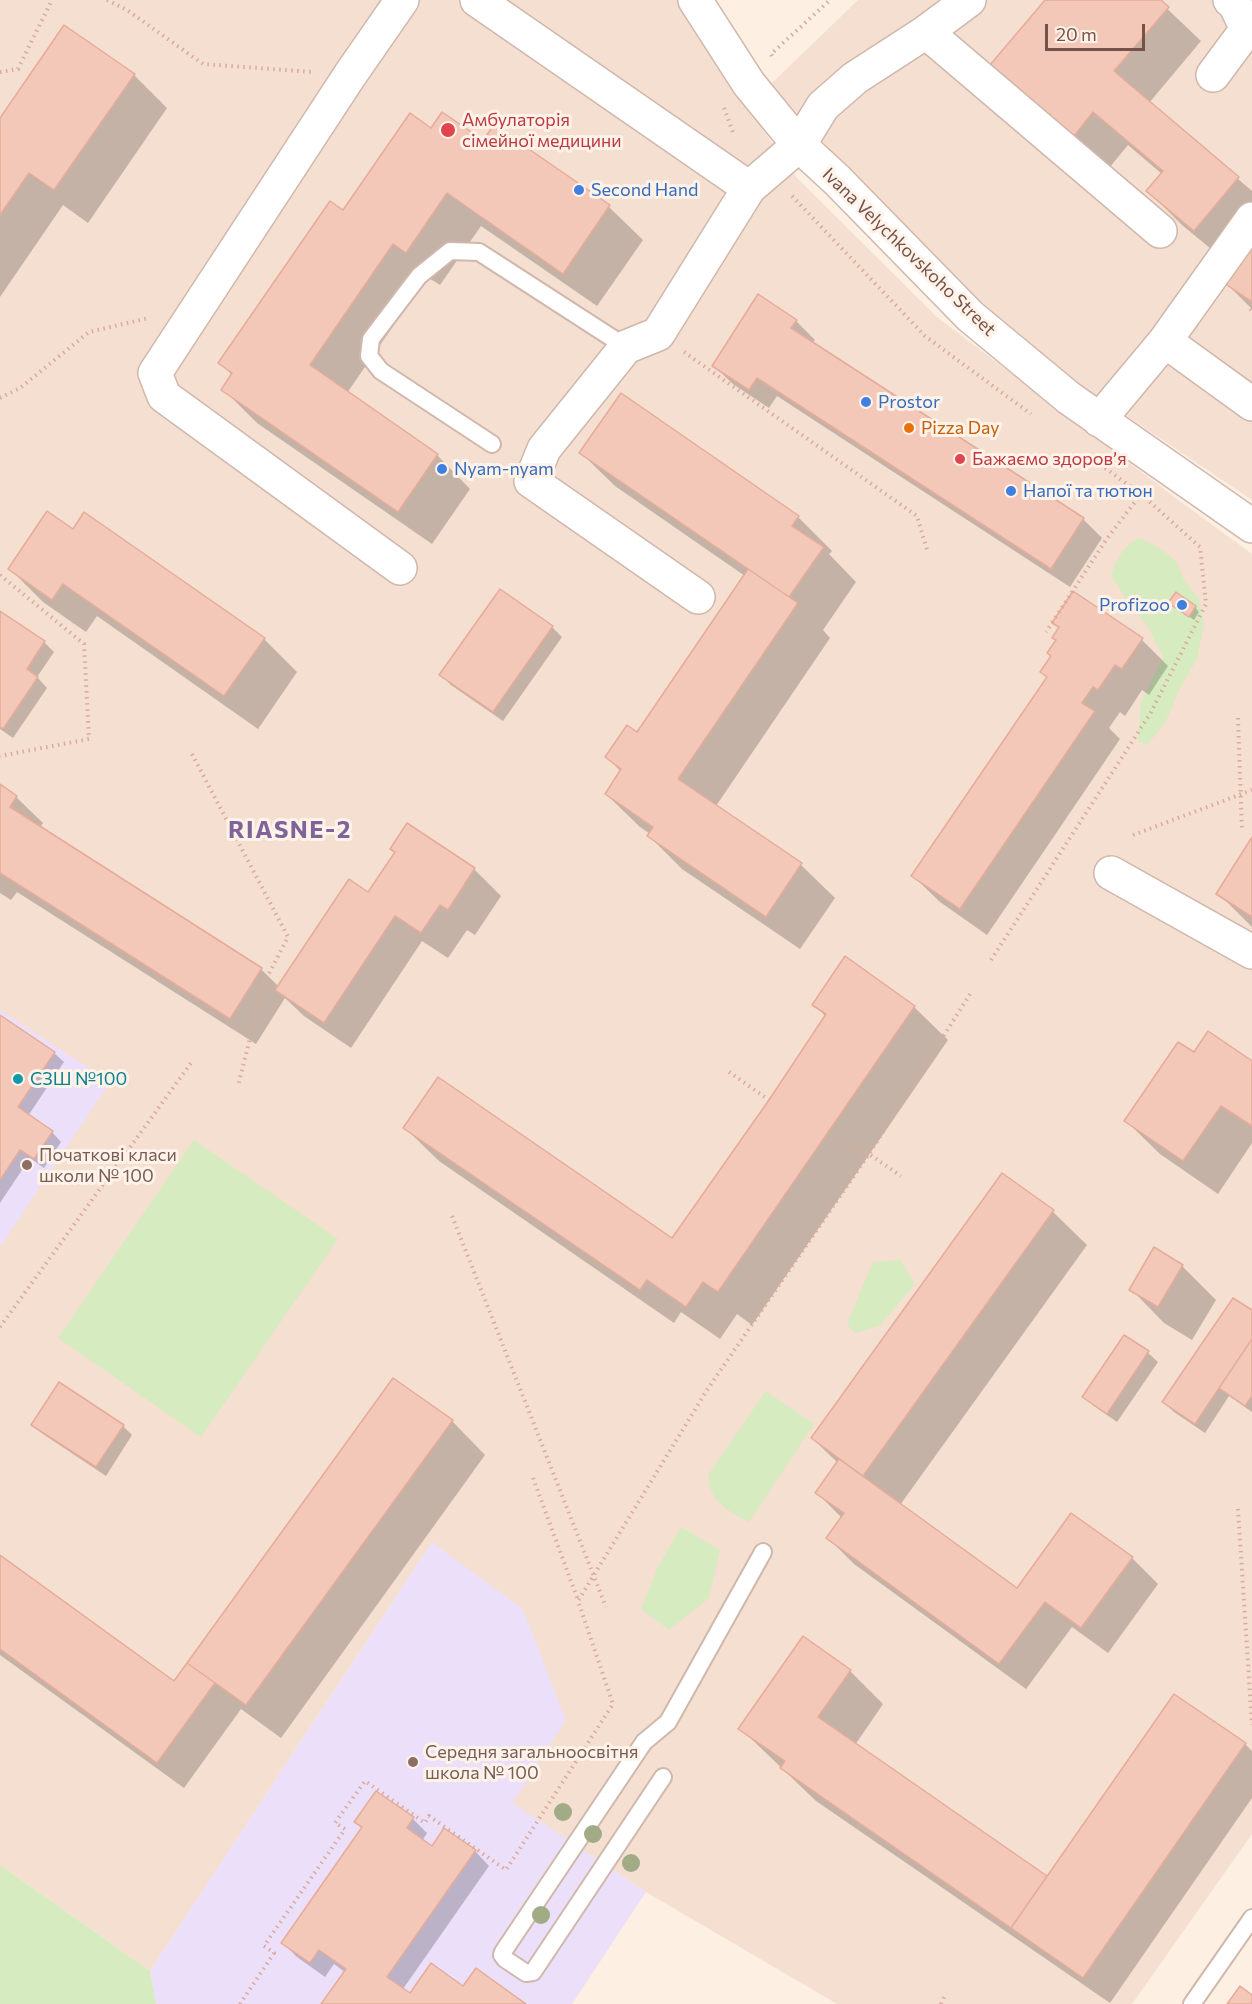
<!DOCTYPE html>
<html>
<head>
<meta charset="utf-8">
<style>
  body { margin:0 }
  #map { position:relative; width:1252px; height:2004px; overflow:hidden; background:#fdefe2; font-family:Commissioner,sans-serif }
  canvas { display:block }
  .scale { position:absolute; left:1045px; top:24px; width:100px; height:27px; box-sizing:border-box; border:3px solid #755248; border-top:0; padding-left:8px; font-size:18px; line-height:21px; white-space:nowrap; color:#755248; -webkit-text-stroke:4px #fff3e9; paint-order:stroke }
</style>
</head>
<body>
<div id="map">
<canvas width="1252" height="2004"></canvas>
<div class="scale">20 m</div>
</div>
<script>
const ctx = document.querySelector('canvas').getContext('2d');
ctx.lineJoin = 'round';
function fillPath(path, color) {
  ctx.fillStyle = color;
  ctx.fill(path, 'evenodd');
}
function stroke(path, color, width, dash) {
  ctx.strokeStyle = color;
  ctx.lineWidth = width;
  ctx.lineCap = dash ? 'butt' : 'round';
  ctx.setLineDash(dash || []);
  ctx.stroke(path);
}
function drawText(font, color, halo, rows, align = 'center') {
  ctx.font = font + ' Commissioner,sans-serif';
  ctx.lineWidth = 6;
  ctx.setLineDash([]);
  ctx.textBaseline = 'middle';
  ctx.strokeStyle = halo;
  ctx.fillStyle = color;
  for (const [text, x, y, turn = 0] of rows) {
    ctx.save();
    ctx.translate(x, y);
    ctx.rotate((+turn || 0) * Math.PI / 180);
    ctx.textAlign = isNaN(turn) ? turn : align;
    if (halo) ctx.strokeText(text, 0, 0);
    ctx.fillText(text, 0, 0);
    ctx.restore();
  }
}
const residential = new Path2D(`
  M0,0H684L746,106L797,178L937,317L1177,499L1252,554V1834L1132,2004H837L646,1892L512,1803L432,1542L150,1971L0,1865Z
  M858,0H1252V500L1127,416L1058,372L985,316L829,149L771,84Z`);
const education = new Path2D(`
  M0,1010L110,1082L0,1247Z
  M432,1542L523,1609L566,1720L513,1803L646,1892L572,2004H156L150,1971Z`);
const green = new Path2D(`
  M1139,538L1157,546L1176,561L1184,580L1199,599L1204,624L1197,659L1181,686L1165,723L1147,745L1138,741L1141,702L1163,657L1147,625L1132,608L1111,575C1117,559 1123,546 1139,538Z
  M194,1140L338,1239L201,1437L58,1338Z
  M900,1260L915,1284L879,1326L855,1333L847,1324L873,1262Z
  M766,1391L814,1424L749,1522C728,1511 709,1501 708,1475Z
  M681,1527L720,1550L709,1598L669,1630L641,1609L658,1567Z
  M0,1865L150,1971L156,2004H0Z`);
const shadow = new Path2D(`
  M1047,0H1158L1201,41L1149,103L1252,191V309L1223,280L1228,263L1182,225L1148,191L1162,174L1128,145L1109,168L1026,99Z
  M134,75L167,108L88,223L63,205L0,297V120Z
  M494,127L609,207L643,240L597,306L481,226L440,285L427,277L347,393L437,455L470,489L432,544L257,423L223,389L233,376L220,363L343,212L431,130L484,142Z
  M796,321L815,340L812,344L1083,519L1102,538L1070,587L777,396L769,408L733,384L714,366Z
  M621,395L798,517L832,551L829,554L856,582L823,630L830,638L716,806L801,865L835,898L800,949L682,869L649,836L650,834L640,827L606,794L621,772L607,757L638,734L745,576L615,486L581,453Z
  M73,531L264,639L297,672L258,729L97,616L86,632L43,602L9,568Z
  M1074,593L1142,640L1168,666L1149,695L1142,690L1125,716L1120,712L1109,728L1120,739L987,935L940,902L913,876L1048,678L1042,672L1052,657L1057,641L1053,638L1060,628L1054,623Z
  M1175,607H1195L1199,612L1194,620Z
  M0,613L44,642L54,652L37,677L47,688L13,738L0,729Z
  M552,627L562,637L503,721L451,685L441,675Z
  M0,786L16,797L43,823L40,828L261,969L279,987L369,895L396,853L407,825L474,869L501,896L475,935L467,930L448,958L422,941L351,1048L304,1016L285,998L256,1044L17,892L11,900L0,893Z
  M1252,840V927L1218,893Z
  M845,959L914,1007L948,1040L752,1325L737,1314L720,1339L681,1312L674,1323L439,1161L405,1128L672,1240L826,1017L814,1004Z
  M0,1016L54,1053L64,1062L28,1116L52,1132L61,1142L44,1168L30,1158L0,1203Z
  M1194,1054L1252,1062V1143L1218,1194L1160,1154L1126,1121Z
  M1002,1175L1053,1212L1087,1245L900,1505L1018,1590L1132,1558L1158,1584L1108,1653L1072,1627L1026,1689L854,1564L828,1538L842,1518L817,1493L838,1463L812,1438Z
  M1182,1266L1216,1300L1192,1340L1164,1323L1131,1289Z
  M1252,1312V1412L1229,1396L1205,1433L1174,1412L1164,1402Z
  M1125,1337L1148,1353L1158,1362L1117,1422L1094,1406L1084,1396Z
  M394,1380L452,1421L485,1455L281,1738L241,1709L184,1788L0,1655V1557L175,1683Z
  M33,1425L123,1426L132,1435L106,1476L43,1434Z
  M850,1671L883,1704L855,1745L1048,1878L1245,1744L1252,1751V1798L1110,2003L816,1801L740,1728Z
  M413,1819L427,1833L422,1841L432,1848L475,1851L489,1866L403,1989L411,1995L464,1988L523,2004H323L345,1972L334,1964L325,1977L297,1957L283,1943L363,1829L356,1822Z`);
const building = new Path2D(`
  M1045,0H1161L1169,7L1114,71L1239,177L1194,231L1146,191L1163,171L1093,112L1074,136L990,65Z
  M64,25L135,74L54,190L29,173L0,215V118Z
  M442,112L483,140L494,125L610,205L563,274L447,193L406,253L393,244L310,365L438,454L398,512L221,390L232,373L218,363L330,201L343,210L410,113L431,128Z
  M1252,235V302L1221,281Z
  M758,294L797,320L791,328L1084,518L1051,569L757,378L749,390L712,366Z
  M621,393L799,516L792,526L824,547L789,597L579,453Z
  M47,511L73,529L84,512L265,638L224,696L63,584L52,600L8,569Z
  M748,569L798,603L678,779L802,863L766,917L647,836L653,827L605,794L621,769L605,757L627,725L637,732Z
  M500,589L553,626L493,712L439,675Z
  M1073,591L1143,638L1122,669L1115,665L1098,690L1093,687L1082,703L1095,711L960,909L911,876L1047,677L1040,672L1051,656L1047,653L1056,640L1052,638L1059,627L1052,623Z
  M1176,592L1196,606L1189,617L1168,603Z
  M0,611L45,641L27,669L38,677L3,729L0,727Z
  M0,784L17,796L10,807L262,968L230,1019L0,873Z
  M407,823L475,868L448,910L440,905L421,933L395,916L324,1023L275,990L349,879L368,892L395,852L390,849Z
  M1252,837V917L1216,894Z
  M845,956L915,1006L718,1292L703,1282L686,1307L647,1280L640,1290L403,1128L438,1077L672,1238L769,1100L826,1014L812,1005Z
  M0,1015L55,1052L18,1107L53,1131L34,1159L20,1150L0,1180Z
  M1208,1031L1252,1061V1126L1221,1106L1183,1161L1124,1121L1178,1042L1194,1052Z
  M1002,1173L1054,1210L863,1476L811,1438Z
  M1154,1247L1183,1265L1158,1307L1129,1290Z
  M1233,1298L1252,1310V1339L1195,1424L1162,1402Z
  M1124,1335L1149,1351L1107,1414L1082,1397Z
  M1252,1339V1396L1245,1406L1219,1388Z
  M393,1378L453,1420L246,1705L187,1663Z
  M59,1382L124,1425L96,1467L31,1425Z
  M839,1459L1017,1588L1071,1513L1133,1557L1081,1628L1045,1602L999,1664L826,1538L844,1513L815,1493Z
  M0,1555L174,1681L187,1663L215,1683L157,1763L0,1649Z
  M803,1636L851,1670L818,1717L1047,1876L1011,1928L780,1768L785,1761L738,1729Z
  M1174,1694L1246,1743L1083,1978L1011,1928Z
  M376,1791L414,1817L407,1828L432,1846L444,1828L476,1850L387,1977L410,1993L431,1963L463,1986L476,1968L526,2004H321L346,1969L319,1950L310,1963L281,1943L362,1827L354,1822Z
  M1240,1986L1252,1995V2004H1227Z`);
const path = new Path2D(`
  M107,0L127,10L203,64L312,72
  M772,56L771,54L830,0
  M0,72L18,69L52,0
  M724,108L734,135
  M792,196L925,336L1031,414
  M1250,309L1252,311
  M684,352L917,516L928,553
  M0,398L20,388L89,332L149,318
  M1105,468L1141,494
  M0,575L84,644L89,739L0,756
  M1238,718L1242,831
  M192,754L288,937L264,983L238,1086
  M1133,835L1252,790
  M991,960L1150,714L1175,665L1206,604L1200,547L1141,494L1106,540L1046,632
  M729,1072L769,1100
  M826,1138L869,1154L901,1176
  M452,1216L606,1607
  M0,1327L191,1063
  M533,1478L578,1600
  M1238,1509L1252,1725
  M240,2004L274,1953L264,1946L345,1829L335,1823L365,1781L425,1823L429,1816L506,1870L613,1704L578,1601L707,1390L869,1154L972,991
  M941,2004L946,1993`);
const service = new Path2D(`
  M492,444L381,371L369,356L371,339L419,276L450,251L479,252L626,347
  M663,1777L533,1972L526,1973L505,1959L502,1955L503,1952L644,1742L668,1722L763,1552
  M1192,2004L1252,1918`);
const minor = new Path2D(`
  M477,0L749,188
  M695,0L749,84L799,145L837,180L970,316L1069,398L1252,526
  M926,32L1160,231
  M1213,75L1247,29L1235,4L1230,0
  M1165,341L1252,404
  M1099,420L1165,341L1252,219
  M400,568L164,396L155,373L350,75L402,0
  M698,597L531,481L544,449L626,347L658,334L749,188L799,145L823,106L855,78L926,32L969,0
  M1111,873L1252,952`);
const trees = [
  [563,1812],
  [593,1834],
  [631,1863],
  [541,1915]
];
const markers = [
  [448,130,8,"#e0444e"],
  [579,190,6,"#3f7fe0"],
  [866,402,6,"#3f7fe0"],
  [909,428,6,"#e8710a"],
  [960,459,6,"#e0444e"],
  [442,469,6,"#3f7fe0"],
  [1011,491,6,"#3f7fe0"],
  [1182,605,6,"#3f7fe0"],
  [18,1079,6,"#0f9aa8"],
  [27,1165,6,"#8d6e63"],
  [413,1762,6,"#8d6e63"]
];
const healthNames = [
  ["Амбулаторія",462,120],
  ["сімейної медицини",462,141],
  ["Бажаємо здоровʼя",972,459]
];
const shopNames = [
  ["Second Hand",591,190],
  ["Prostor",878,402],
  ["Nyam-nyam",454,469],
  ["Напої та тютюн",1023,491],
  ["Profizoo",1170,605,"right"]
];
const streetNames = [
  ["Ivana Velychkovskoho Street",909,252,44]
];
const foodNames = [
  ["Pizza Day",921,428]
];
const cultureNames = [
  ["СЗШ №100",30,1079]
];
const educationNames = [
  ["Початкові класи",39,1155],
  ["школи № 100",39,1176],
  ["Середня загальноосвітня",425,1752],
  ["школа № 100",425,1773]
];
const districtNames = [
  ["RIASNE-2",290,830]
];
fillPath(residential, '#f5dfd0');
fillPath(education, '#ecdff9');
fillPath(green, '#d7ebc0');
fillPath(shadow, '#0003');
fillPath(building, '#f3c8b9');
stroke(building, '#e6ab99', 1.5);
stroke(service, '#d0b7ab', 20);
stroke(minor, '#d0b7ab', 36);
stroke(path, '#d8ab9c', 4, [1.5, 4.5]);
stroke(service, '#fff', 16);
stroke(minor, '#fff', 33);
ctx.fillStyle = '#a1ac87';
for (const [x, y] of trees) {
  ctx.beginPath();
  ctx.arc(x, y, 9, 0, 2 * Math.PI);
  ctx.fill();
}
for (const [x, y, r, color] of markers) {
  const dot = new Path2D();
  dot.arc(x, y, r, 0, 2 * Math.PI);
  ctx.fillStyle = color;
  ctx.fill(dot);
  stroke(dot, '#fff3e9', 2);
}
drawText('18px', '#be3a42', '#fff3e9', healthNames, 'left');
drawText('18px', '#366cbe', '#fff3e9', shopNames, 'left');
drawText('18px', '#755248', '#fff3e9', streetNames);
drawText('18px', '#c56008', '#fff3e9', foodNames, 'left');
drawText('18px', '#0d838f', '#fff3e9', cultureNames, 'left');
drawText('18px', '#785e54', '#fff3e9', educationNames, 'left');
ctx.letterSpacing = '1.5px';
drawText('bold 24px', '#7f6399', '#fff3e9', districtNames);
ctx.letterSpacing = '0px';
</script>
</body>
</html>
